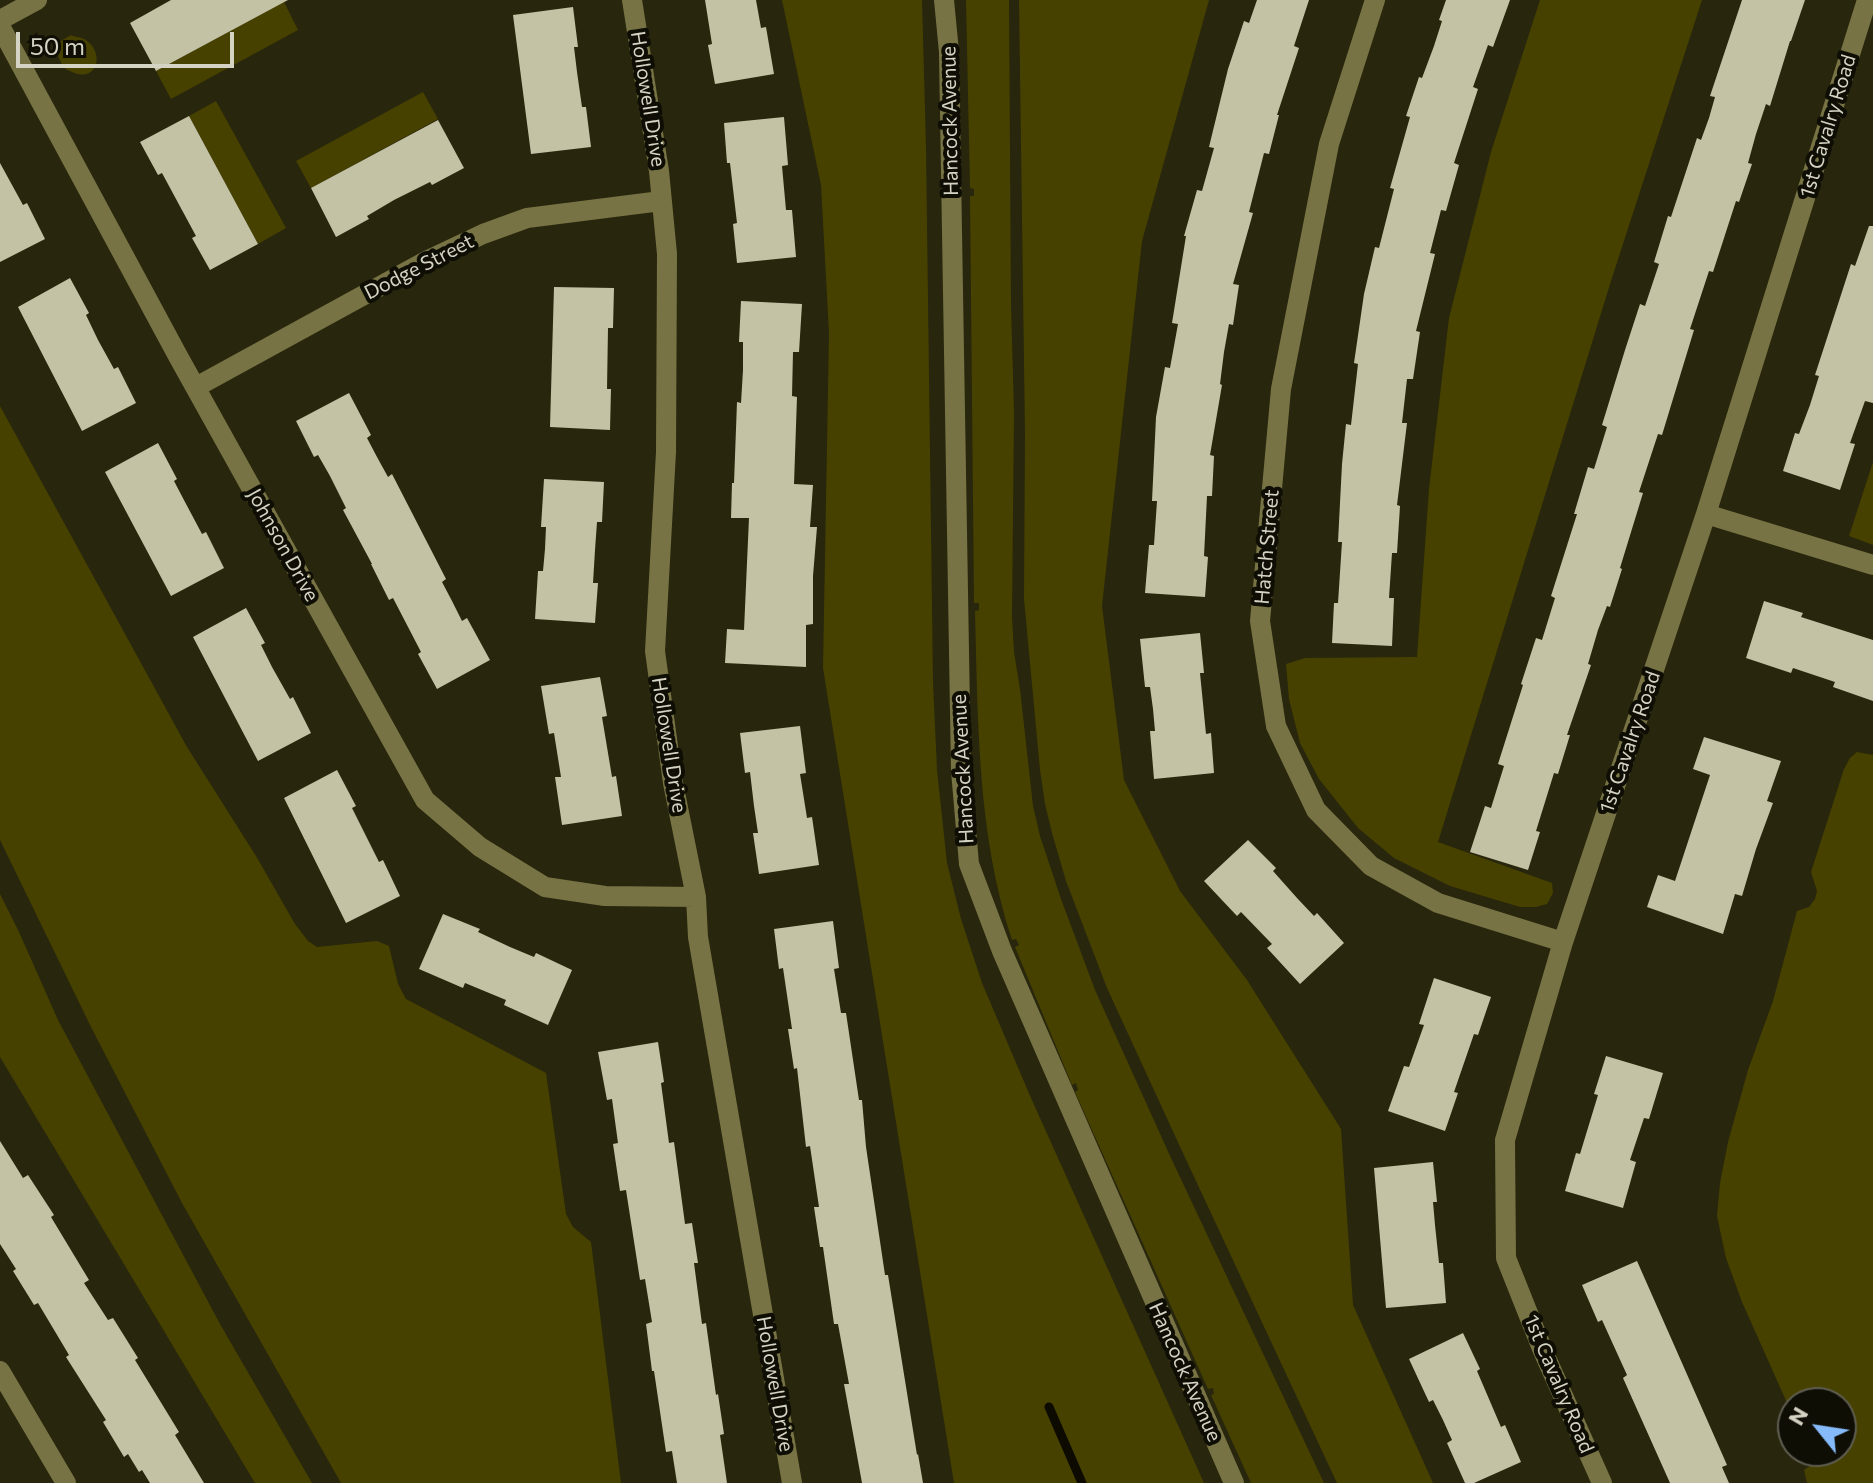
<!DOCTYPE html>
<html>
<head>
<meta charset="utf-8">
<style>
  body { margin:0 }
  #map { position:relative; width:1873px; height:1483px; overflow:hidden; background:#28260d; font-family:Commissioner,sans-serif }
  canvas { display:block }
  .north { position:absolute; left:1777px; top:1387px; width:80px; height:80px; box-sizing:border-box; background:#0f0e05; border:2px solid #5e5d51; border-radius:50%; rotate:300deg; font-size:22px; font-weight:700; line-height:32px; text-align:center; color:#d4d3c4 }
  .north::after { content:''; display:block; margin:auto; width:28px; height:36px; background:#86bbfb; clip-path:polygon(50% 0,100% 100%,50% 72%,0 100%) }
  .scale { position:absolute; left:16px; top:32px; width:218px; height:36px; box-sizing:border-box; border:4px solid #d4d3c4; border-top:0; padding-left:10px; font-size:24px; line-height:28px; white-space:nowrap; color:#d4d3c4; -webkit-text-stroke:6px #0f0e05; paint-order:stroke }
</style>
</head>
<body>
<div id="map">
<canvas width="1873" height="1483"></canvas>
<div class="north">N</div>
<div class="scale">50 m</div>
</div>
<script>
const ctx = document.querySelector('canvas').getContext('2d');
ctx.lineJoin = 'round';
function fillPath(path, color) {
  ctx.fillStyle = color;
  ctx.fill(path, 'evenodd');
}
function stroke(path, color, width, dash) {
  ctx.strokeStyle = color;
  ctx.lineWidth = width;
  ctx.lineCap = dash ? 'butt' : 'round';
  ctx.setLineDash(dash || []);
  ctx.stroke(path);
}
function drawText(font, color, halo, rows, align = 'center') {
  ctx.font = font + ' Commissioner,sans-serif';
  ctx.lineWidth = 8;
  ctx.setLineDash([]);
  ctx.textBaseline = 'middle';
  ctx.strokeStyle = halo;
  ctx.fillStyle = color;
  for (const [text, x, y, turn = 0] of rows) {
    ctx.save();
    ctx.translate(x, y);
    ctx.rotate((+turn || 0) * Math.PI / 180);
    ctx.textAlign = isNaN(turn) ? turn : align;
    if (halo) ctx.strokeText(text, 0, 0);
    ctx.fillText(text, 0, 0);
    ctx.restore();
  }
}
const green = new Path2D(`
  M782,0H922L926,147L933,682L937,770L947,863L961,919L982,983L1031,1098L1204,1483H954L823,668L829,333L821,185Z
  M966,0H1009L1011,305L1014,411L1012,617L1014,652L1020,689L1033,806L1040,836L1061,899L1095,990L1171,1158L1324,1483H1251L1211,1395L1214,1394L1213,1388L1208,1389L1075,1092L1078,1090L1076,1083L1072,1085L1015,947L1019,945L1016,939L1012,940C977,833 978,723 975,611L979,610V603H974L970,196H974V189L970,188Z
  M1019,0H1209L1142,241L1102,606L1124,780L1180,891L1247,980L1341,1129L1353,1305L1433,1483H1337L1182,1151L1107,988L1066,881L1052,833L1045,804L1040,770L1024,599L1025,434Z
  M1540,0H1702L1611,281L1438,842L1552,883L1553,893L1547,904L1536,907H1520L1450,886L1394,858L1358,828L1319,779L1300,743L1289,699L1286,664L1305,658L1417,657L1429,489L1449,318L1491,152Z
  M284,2L298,30L171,99L156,71Z
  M71,35C72,36 82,38 84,39C105,50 99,84 72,72C70,71 67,70 66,69C60,64 57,52 54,45Z
  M423,92L438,119L311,188L296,161Z
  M216,101L286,228L258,244L189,116Z
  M0,406L187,747L256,856L295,924L308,941L317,947L377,941L389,946L398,984L406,999L546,1073L566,1214L573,1227L591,1242L621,1483H341L182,1203L91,1027L0,840Z
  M1873,462V545L1849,536Z
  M1857,752L1873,755V1483H1807L1804,1470L1818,1460L1823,1451H1841V1403H1793L1792,1414L1742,1302L1726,1258L1717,1216L1720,1183L1728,1142L1748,1070L1773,1001L1797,911L1809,907L1815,899L1817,891L1811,872L1844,769L1850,758Z
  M0,894L19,932L58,1020L220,1324L312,1483H255L0,1057Z`);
const stream = new Path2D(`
  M1049,1407L1082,1483`);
const building = new Path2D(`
  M171,0H288L156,71L130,23Z
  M705,0H756L761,28L766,27L774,74L715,84L708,45L712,44Z
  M1257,0H1309L1294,46L1299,48L1277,115H1279L1269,154L1264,153L1249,212L1253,213L1233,284L1239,285L1233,325L1229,324L1224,352L1220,384L1222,385L1210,455L1214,456L1212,496H1207L1204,556L1208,557L1205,597L1145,593L1149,545H1154L1157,501H1152L1156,417L1165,367L1170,368L1178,324L1172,323L1186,236H1184L1197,190L1202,191L1214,148L1209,147L1228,69L1244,21L1249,23Z
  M1446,0H1510L1493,47L1488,45L1473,87L1478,89L1454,163L1459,165L1446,211L1441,210L1430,253L1435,254L1416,331L1420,332L1413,379H1407L1402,423H1407L1397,505L1400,506L1397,553H1392L1389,598H1394L1392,646L1332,643L1334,603H1338L1342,542H1338L1342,464L1346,424L1351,425L1358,364L1354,363L1364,294L1375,247L1379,248L1394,189L1390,188L1410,117L1406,116L1419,77L1422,78L1434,46L1442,21L1439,20Z
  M1742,0H1805L1791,41H1790L1770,106L1766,104L1756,134L1748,163L1752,164L1739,202L1736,201L1713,272L1709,271L1690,329L1694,330L1662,435L1658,434L1639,492L1643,493L1620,568L1622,569L1610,607L1607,606L1598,630L1588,664L1591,665L1567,735H1570L1558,774L1554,773L1536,831L1540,832L1528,870L1470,852L1485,806L1491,808L1504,766L1498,764L1523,685L1521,684L1536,638L1542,640L1555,598L1551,596L1577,514H1574L1588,467L1594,469L1607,427L1602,425L1625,350L1640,304L1645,306L1659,264L1654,262L1668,216L1671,217L1697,138L1701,140L1709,118L1715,97L1710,96Z
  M573,7L578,47H574L577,72L582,107H586L591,147L531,154L513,15Z
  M189,116L258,244L210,270L192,238L196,236L176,199L162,173L158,175L140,142Z
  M784,117L788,165L782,166L786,210H792L796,257L737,263L733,224L737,223L730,163H727L724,123Z
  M438,120L464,168L432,185L430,182L394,200L367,216L369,219L336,237L311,188Z
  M0,163L23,205L27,203L45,239L0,262Z
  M1869,226H1873V403L1865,401L1850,443L1855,444L1840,490L1783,471L1795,433L1799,434L1810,405L1819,376L1815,375L1851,264L1855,266Z
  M70,278L89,313L86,315L98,340L114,369L118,367L136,403L82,431L18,307Z
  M554,287L614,288L613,328H608L607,389H611L610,430L550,427Z
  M741,301L802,304L799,352H793L792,396L797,397L794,484L813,485L810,527H817L813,576V624L806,625V667L725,663L727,629L744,630L749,518H731L732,483H734L737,402L741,403L743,370V342H739Z
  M349,393L371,435L367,438L377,457L388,477L392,474L446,579L442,582L452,601L462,621L467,618L490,660L437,689L418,654L421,652L393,598L389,600L371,564H372L343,510L346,508L330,476L318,455L314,457L296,421Z
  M158,443L177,479L174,481L185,502L202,534L206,532L224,568L171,596L105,472Z
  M544,479L604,482L602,522H597L595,550L593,583H598L595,623L535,619L538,571H543L545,549L546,527H541Z
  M1764,601L1803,613L1801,617L1873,640V701L1833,687L1835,682L1793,668L1791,673L1746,658Z
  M246,608L265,643L261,645L272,667L290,699L293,697L311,733L258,761L193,637Z
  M1200,633L1204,673H1200L1206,734L1211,733L1214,773L1154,779L1150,731H1155L1153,709L1150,687H1145L1140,639Z
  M600,677L607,716L602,717L612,777L616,776L622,816L562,825L555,777H561L554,733L549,734L541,686Z
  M800,726L806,773L800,774L807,818L812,817L819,865L759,874L753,833H758L754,806L750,772L745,773L740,733Z
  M1704,737L1781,761L1767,801L1773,803L1756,849L1742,896L1735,894L1723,934L1647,907L1658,875L1675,881L1710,775L1693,769Z
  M337,770L356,806L352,808L379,862L383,860L400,896L346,923L284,798Z
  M1248,840L1276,868L1273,871L1297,898L1314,916L1317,913L1344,943L1300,984L1267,948L1272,944L1241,912L1237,916L1204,881Z
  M443,914L480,929L478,932L510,947L534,957L536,953L572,970L548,1025L504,1005L506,1000L465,983L463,988L419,969Z
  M833,921L839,968L834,969L841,1013H846L859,1100H862L866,1147L885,1275H888L917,1455L918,1454L923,1483H862L844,1384H849L838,1324H834L823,1247H820L814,1207H819L810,1146L806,1147L797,1068L794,1069L788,1029H792L783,968L779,969L774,929Z
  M1434,978L1491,997L1478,1035L1474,1034L1454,1092L1458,1093L1445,1131L1388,1111L1404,1066L1409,1067L1424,1025L1419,1024Z
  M658,1042L664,1082L661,1083L669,1143L674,1142L685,1224L692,1223L698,1263H694L702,1324L706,1323L716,1395L718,1394L724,1434L720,1435L727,1483H677L672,1451L666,1452L654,1371H652L646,1324L652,1322L645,1279L640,1280L626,1190L620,1191L613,1144L618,1143L612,1099L607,1100L598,1052Z
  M1606,1056L1663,1073L1649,1119L1644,1118L1630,1160L1636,1162L1623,1208L1565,1191L1576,1153L1580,1154L1598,1095L1594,1094Z
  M0,1141L23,1178L28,1175L54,1215L51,1217L89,1280L84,1283L108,1320L113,1318L138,1358L135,1360L179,1432L175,1435L204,1483H150L142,1470L139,1472L128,1454L124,1457L103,1422L106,1420L66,1357L69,1355L38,1303L34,1305L13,1271L16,1269L0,1244Z
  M1433,1162L1437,1202H1433L1435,1225L1439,1263H1443L1446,1303L1386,1308L1374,1168Z
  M1637,1261L1727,1465L1722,1467L1729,1483H1670L1623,1378L1627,1375L1602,1320L1598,1322L1582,1285Z
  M1463,1333L1480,1369L1477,1371L1501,1427L1505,1425L1521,1462L1474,1483H1465L1447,1443L1452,1440L1443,1420L1433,1400L1429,1402L1409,1359Z`);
const minor = new Path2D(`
  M632,0L659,171L667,254L666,452L655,651L673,783L696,897L698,937L792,1483
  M944,0L949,52L961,771L969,864L1002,951L1234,1483
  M1375,0L1329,144L1281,389L1260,621L1276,726L1316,810L1371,866L1438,903L1563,942
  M0,20L37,0
  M0,26L179,358L425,800L480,847L545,887L605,896L696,897
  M196,387L426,261L483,234L527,218L661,201
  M1706,514L1873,565
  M0,1371L66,1483
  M1602,1483L1543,1351L1506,1258L1505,1140L1563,942L1706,514L1867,0`);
const streetNames = [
  ["Hollowell Drive",648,99,81],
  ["Hancock Avenue",950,121,-91],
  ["1st Cavalry Road",1828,126,-73],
  ["Dodge Street",419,267,-27],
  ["Johnson Drive",283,545,61],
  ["Hatch Street",1267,547,-85],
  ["1st Cavalry Road",1630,742,-71],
  ["Hollowell Drive",669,745,81],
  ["Hancock Avenue",963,769,-93],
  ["Hancock Avenue",1185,1372,66],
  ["Hollowell Drive",775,1384,80],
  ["1st Cavalry Road",1559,1384,67]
];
fillPath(green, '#474100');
stroke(stream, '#0d0a00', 9);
fillPath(building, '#c4c2a5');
stroke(minor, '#777344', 20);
drawText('20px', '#d4d3c4', '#0f0e05', streetNames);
</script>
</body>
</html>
